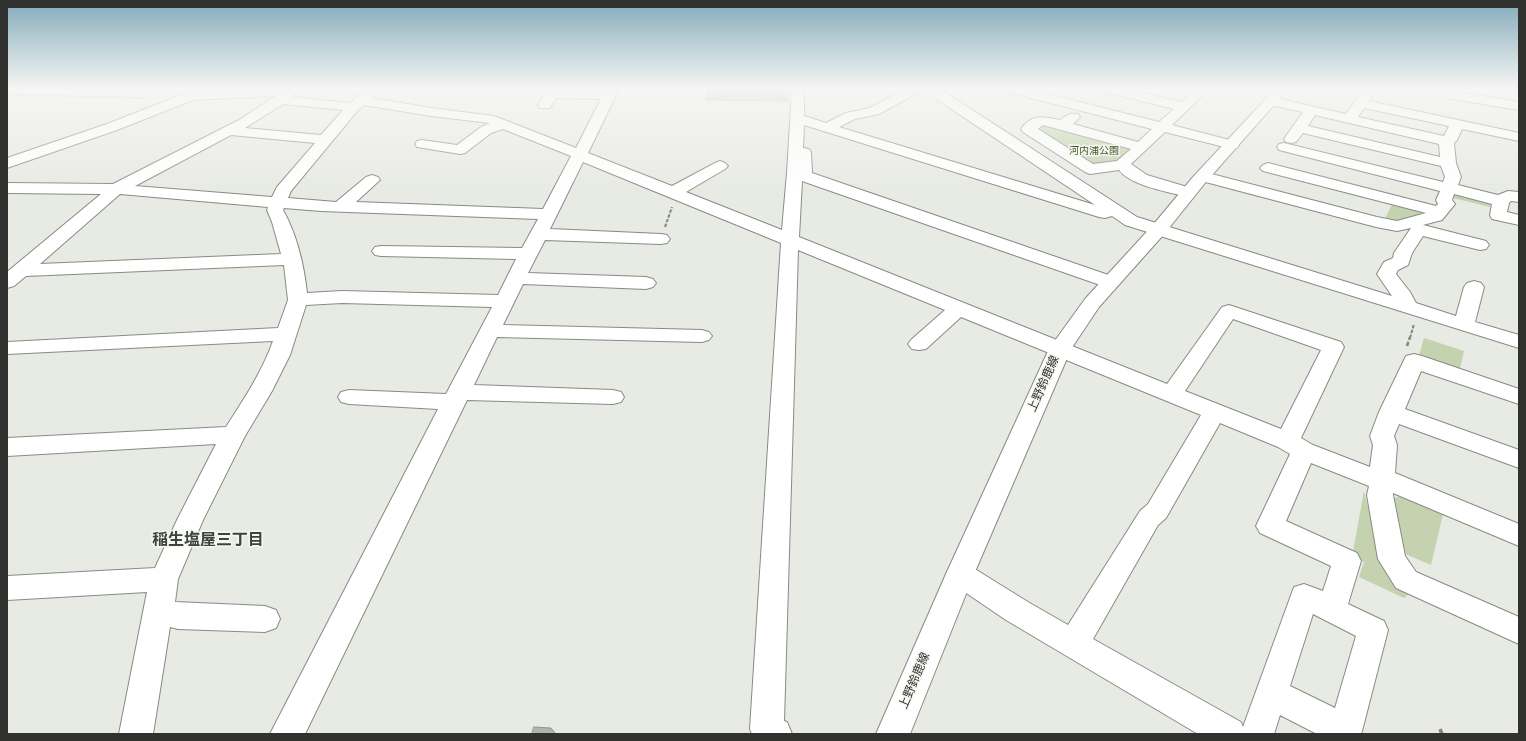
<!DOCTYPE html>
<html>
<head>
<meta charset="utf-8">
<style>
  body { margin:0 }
  #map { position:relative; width:1526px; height:741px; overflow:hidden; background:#e8eae4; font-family:"Sofia Sans Condensed",sans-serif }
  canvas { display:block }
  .frame { position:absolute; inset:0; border:8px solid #313230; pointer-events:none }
</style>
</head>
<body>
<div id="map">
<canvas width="1526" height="741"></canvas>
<div class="frame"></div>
</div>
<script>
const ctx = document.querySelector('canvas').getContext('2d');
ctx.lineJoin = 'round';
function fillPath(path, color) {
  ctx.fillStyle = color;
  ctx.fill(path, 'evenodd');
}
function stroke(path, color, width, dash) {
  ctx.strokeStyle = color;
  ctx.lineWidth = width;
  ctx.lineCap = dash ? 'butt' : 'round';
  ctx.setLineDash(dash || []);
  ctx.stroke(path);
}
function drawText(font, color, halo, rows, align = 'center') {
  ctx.font = font + ' "Sofia Sans Condensed","Noto Sans JP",sans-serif';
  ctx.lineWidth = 3;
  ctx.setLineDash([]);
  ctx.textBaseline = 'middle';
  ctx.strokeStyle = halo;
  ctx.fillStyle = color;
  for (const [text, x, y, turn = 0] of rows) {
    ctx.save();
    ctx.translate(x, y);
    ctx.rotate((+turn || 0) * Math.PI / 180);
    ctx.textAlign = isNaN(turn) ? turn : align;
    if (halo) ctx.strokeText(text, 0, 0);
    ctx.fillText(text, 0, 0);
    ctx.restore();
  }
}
const green = new Path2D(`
  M1043,122L1133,148L1114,166L1091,168L1031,130Z
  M1455,194H1464L1490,204V207L1453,198Z
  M1393,202L1423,210L1426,214L1398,221H1384Z
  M1424,338L1464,351L1459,373L1418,359Z
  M1364,491L1381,558L1412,592L1404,598L1359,577L1364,562L1352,557Z
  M1404,495L1444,510L1431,565L1403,553L1389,500Z`);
const building = new Path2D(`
  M708,89H788V101L706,100Z
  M534,727L551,728L556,734H532Z`);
const pathFar3 = new Path2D(`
  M21,89L13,95L148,98`);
const pathFar2 = new Path2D(`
  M665,227L672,207
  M1410,338L1414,324`);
const pathFar1 = new Path2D(`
  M1407,346L1410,337`);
const path = new Path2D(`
  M1440,729L1442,734`);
const minor = new Path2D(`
  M191,89H205L204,92L300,89L292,97L350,103L366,89H374L377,92L372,98L431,108L494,116L576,148L601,99L556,98L550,108H540L538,105L547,91H605L607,89H619L588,153L672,186L715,163L720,161L725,163L728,166L725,169L686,192L782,230L787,173L792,89H804V116L826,123L846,113L870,108L905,89H920L919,92L879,114L855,119L839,127L1095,205L926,92L925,89H940L1137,217L1392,296L1377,274L1384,262L1393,258L1394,253L1411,228L1397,231L1376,227L1198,180L1196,177L1198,174L1204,172L1377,217L1397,221L1426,213L1263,171L1260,168L1263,165L1268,163L1436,206L1438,204L1436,200L1440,191L1279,150L1277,147L1279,144L1284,143L1443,182L1445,177L1441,166L1303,133L1296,142L1291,143L1286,142L1284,139L1303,112L1266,104L1264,101L1266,98L1271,97L1346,114L1364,89H1376L1369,101L1519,133V141L1462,129L1457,140L1454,143L1456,163L1461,177L1458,185L1498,195L1508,191L1519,192V202L1511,201L1509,203L1507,212L1519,215V225L1492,219L1490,215L1492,204L1454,194L1452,200L1455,204L1442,220L1423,225L1486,241L1489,245L1486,249L1480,250L1423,236L1412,253L1408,265L1398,270L1396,274L1410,292L1416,303L1456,316L1464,287L1467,283L1474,281L1481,283L1484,287L1475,322L1519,335V348L1125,225L1112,216L1105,218L1099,217L804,125L803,148L809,149L811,152L812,173L1117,278L1120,282L1117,286L1110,288L1103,286L802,181L799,237L1167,384L1222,307L1229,305L1341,342L1344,347L1301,438L1313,445L1370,467L1373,445L1370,436L1379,412L1406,356L1414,354L1422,356L1519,389V404L1421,371L1405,409L1519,450V468L1399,424L1394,436L1397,445L1395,473L1519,524V546L1393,493V495L1405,556L1416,572L1519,617V644L1396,588L1378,559L1367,495L1369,486L1311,463L1286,521L1357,553L1361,561L1348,604L1384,621L1388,630L1362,731L1361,734H1317L1280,715L1274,734H1198L1006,620L950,582L946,574L950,566L960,562L970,566L1028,602L1068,625L1140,511L1148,504L1201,415L961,317L926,349L919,350L912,349L908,344L912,339L945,310L798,250L784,721L787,722L792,734H752L750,729L781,243L583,162L550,229L661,234L667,235L670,239L667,243L661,244L545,240L528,273L646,277L653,279L656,283L653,287L646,289L523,284L503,325L702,330L709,332L712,336L709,340L702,342L497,337L474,385L613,390L621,392L624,397L621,402L613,404L467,400L305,734H270L438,409L349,404L341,402L338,397L341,392L349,390L446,394L492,307L342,303L306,305L290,355L272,391L245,436L203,520L178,579L175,602L265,606L276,610L280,619L276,628L265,632L178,629L170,627L153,734H119L147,592L7,600V576L155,568L177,520L216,444L7,456V438L226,427C244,399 262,372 273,341L7,354V342L278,328L288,300L284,265L26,276L14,286L7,288V272L101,194L7,193V183L113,184L239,120L276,96L193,100L117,130L7,168V158L107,124L186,93ZM283,104L343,110L321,135L245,128ZM364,105L431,116L490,123L481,127L457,145L422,140L417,141L415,144L417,147L460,154L465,153L491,133L503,129L571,156L543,209L356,202L380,180L378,177L372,175L366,177L336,202L288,198L291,191L358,110ZM1364,108L1449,126L1444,136L1358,117ZM1315,115L1439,144L1440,157L1308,126ZM231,135L315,143L277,187L272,197L135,186ZM120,194L268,207L267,210L272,222L281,254L40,264ZM284,208L321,211L538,219L522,248L381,246L375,247L372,251L375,255L381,256L516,259L498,295L342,291L307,293C304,265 297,235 283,210ZM1233,319L1321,350L1281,429L1185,391ZM1220,423L1278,447L1290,454L1256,526L1260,533L1331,566L1323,591L1304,584L1294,587L1243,727L1241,722L1093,639L1158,525L1166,518ZM1313,614L1356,636L1335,708L1290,686Z
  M1007,89H1028L1159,122L1174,109L1104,92L1103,89H1125L1181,102L1196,89H1209L1172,125L1237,142L1239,145L1237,148L1232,149L1165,132L1131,164L1147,175L1194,189L1196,192L1194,195L1188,197C1169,192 1131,186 1119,170L1090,174L1085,172L1023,132L1021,129C1032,113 1044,117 1060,120C1066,116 1070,112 1078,114L1080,117L1073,124L1138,142L1152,129L1008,92ZM1043,125L1131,149L1117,161L1093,164L1038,129Z
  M1449,89H1461L1460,92L1519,102V110L1447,98L1445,95Z`);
const major = new Path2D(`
  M1275,89H1288L1205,183L1165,233L1099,307L1071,349L974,574L910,734H876L946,574L1049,349L1085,299L1153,225L1193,177Z`);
const farParknames = [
  ["河内浦公園",1094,151]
];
const streetNames = [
  ["上野鈴鹿線",1044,384,-66],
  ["上野鈴鹿線",915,681,-67]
];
const nearNeighbourhoodnames = [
  ["稲生塩屋三丁目",208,541]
];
fillPath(green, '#c4d2af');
fillPath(building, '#b1b3ad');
stroke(building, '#949791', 1);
stroke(minor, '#888b85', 2);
stroke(major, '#888b85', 2);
stroke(pathFar3, '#868783', 1.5, [2.5, 1.5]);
stroke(pathFar2, '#868783', 2, [3.5, 1.5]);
stroke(pathFar1, '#868783', 2.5, [4.5, 2]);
stroke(path, '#868783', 3.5, [5.5, 2.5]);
fillPath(minor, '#fff');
fillPath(major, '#fff');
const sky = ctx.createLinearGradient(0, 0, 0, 193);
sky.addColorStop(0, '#84aabb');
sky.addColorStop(0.46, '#f5f6f3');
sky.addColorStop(1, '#f5f6f300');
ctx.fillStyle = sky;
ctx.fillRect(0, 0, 1526, 193);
drawText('10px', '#455821', '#f5f8f1', farParknames);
drawText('12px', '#313230', '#f5f8f1', streetNames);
drawText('bold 16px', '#40423d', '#f5f8f1', nearNeighbourhoodnames);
</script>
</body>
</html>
